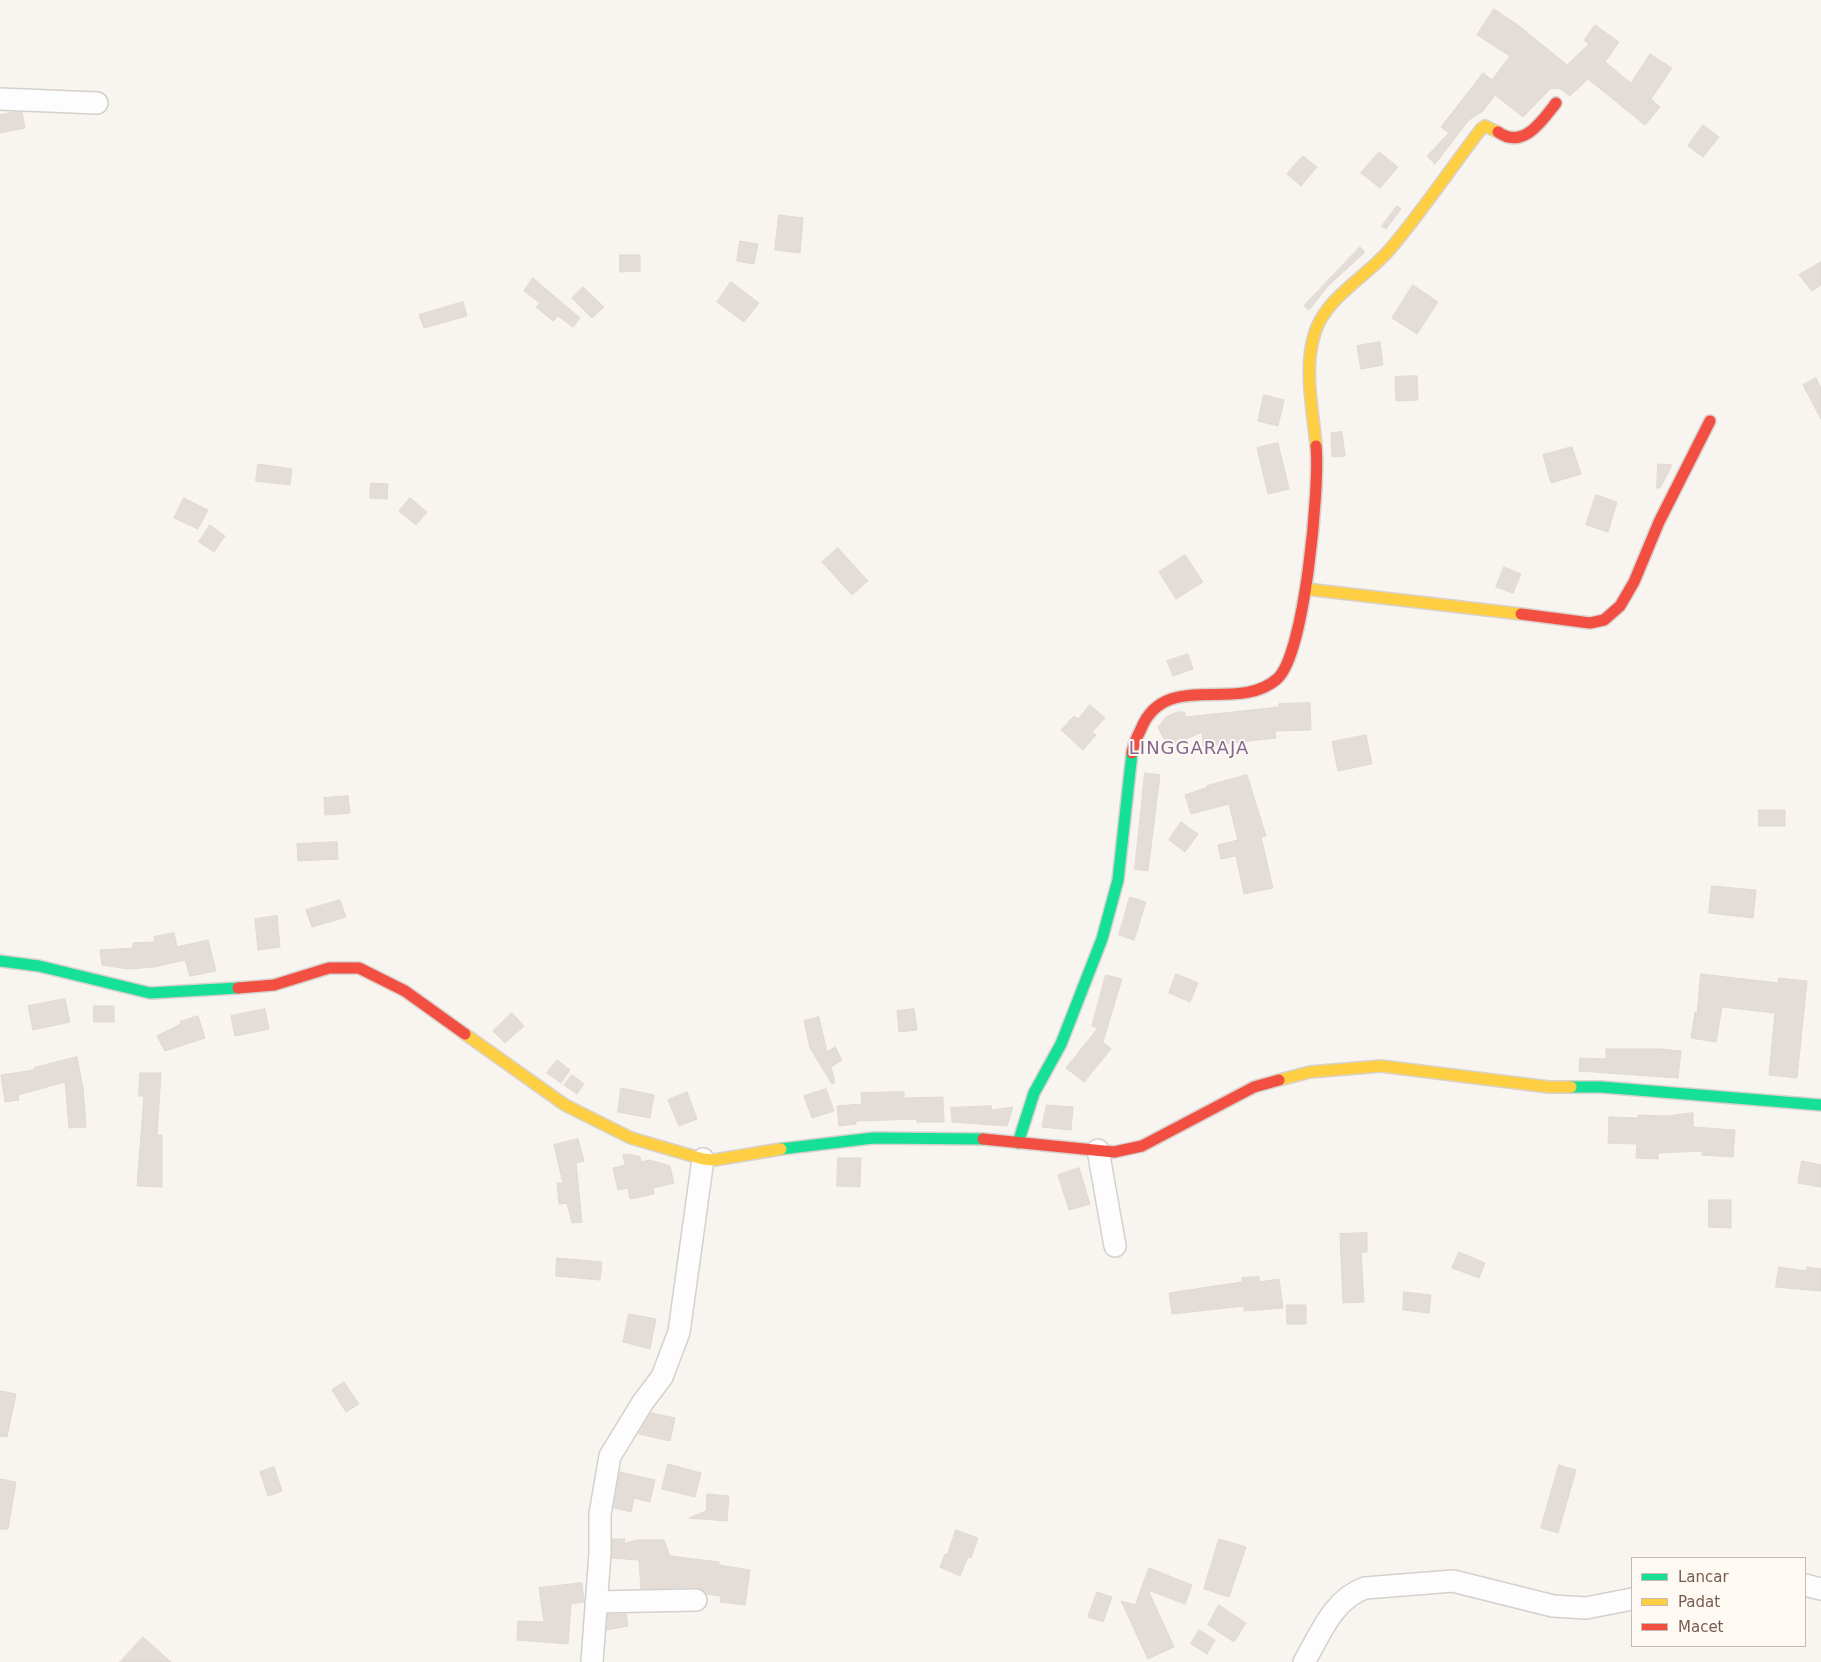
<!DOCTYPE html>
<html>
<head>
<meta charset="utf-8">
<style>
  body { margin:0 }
  #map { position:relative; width:1821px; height:1662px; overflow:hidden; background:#f8f4f0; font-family:"DejaVu Sans",sans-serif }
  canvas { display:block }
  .legend { position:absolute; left:1631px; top:1557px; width:175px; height:90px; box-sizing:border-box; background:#fef9f3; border:1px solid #c8bab2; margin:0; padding:6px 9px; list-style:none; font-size:15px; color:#765c50 }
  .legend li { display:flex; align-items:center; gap:10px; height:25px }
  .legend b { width:25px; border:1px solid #c8bab2 }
</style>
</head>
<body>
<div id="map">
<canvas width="1821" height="1662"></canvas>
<ul class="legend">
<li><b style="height:6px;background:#16e098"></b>Lancar</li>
<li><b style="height:6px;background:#ffcf43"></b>Padat</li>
<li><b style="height:6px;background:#f24e42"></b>Macet</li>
</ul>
</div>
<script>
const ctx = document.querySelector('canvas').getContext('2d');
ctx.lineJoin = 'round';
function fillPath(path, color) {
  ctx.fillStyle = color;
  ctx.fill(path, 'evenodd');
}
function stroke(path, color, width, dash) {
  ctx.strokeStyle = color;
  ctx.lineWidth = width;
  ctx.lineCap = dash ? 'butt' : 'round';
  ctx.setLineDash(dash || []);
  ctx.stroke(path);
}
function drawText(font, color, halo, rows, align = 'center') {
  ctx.font = font + ' "DejaVu Sans",sans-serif';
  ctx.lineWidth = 4;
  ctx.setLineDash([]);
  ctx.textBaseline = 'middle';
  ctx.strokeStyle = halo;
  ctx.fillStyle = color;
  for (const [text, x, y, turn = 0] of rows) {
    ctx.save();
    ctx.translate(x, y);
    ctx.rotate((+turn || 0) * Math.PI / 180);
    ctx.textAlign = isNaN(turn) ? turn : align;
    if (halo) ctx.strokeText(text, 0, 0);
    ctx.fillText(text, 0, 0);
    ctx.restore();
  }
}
const building = new Path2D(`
  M1494,9L1518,25L1567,65L1589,44L1584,40L1595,25L1619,42L1605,62L1631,83L1650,54L1672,68L1651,99L1660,107L1645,125L1588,79L1570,96L1559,88L1550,89L1523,117L1495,95L1483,111L1469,120L1435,164L1427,156L1449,133L1441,127L1483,73L1492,80L1510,56L1477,35Z
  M14,112H22L25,128L0,133V115Z
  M1703,125L1719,137L1703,157L1688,146Z
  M1379,152L1398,167L1380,188L1361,173Z
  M1303,156L1317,167L1301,186L1287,174Z
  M1397,206L1401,209L1386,229L1382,226Z
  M779,215L803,218L800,253L775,250Z
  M740,241L758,244L754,264L737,261Z
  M1360,247L1365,252L1327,287L1309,310L1304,306Z
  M620,255H640V271L620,272Z
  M1821,262V285L1812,291L1799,275Z
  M533,278L580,318L573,327L558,316L553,321L536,307L540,303L524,291Z
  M731,282L759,303L744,322L717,302Z
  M1413,285L1438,302L1417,334L1392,318Z
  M583,287L604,307L592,318L572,298Z
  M463,302L467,316L424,328L419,315Z
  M1380,342L1383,365L1361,369L1357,346Z
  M1417,376L1418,400L1396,401L1395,377Z
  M1816,378L1821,388V419L1803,385Z
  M1264,395L1284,400L1278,426L1258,421Z
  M1342,432L1345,456L1332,457L1331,433Z
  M1278,443L1289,489L1268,494L1257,448Z
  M1572,447L1581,474L1551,483L1543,455Z
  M258,464L292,469L290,485L256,481Z
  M1658,464L1672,465L1660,488H1657Z
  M371,483L388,484L387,499L370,498Z
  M1596,495L1617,502L1608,532L1586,525Z
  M184,498L208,510L198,529L174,518Z
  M410,498L427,512L416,525L399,511Z
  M210,525L225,536L214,552L199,542Z
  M838,548L868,581L852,595L822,562Z
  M1185,555L1203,582L1176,599L1159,572Z
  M1504,567L1521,574L1513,593L1496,587Z
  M1188,654L1193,669L1173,676L1167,661Z
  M1310,703L1311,730L1275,731L1276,738L1203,746L1202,732L1168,747L1158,727L1166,717L1177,712H1184L1186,717L1279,707V704Z
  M1090,705L1105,718L1092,732L1096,735L1083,750L1061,730L1074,716L1078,719Z
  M1366,735L1372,764L1338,771L1332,742Z
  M1145,773L1160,775L1148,871L1135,869Z
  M1247,775L1266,836L1261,837L1273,888L1244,894L1236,856L1221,859L1218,845L1238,840L1229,804L1191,814L1185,795L1208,787L1207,786Z
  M348,796L350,813L325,815L324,798Z
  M1759,810H1785V826H1759Z
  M1181,822L1198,834L1185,852L1169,840Z
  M337,842L338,859L298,861L297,844Z
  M1712,886L1756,890L1753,918L1709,913Z
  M1130,897L1146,902L1134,940L1119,935Z
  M340,900L346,917L312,927L306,910Z
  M277,916L280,947L258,950L255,919Z
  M174,933L177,947L208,940L216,971L190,976L185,960L154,967L128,969L102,965L100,950L133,948V943L155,942L154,937Z
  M1176,974L1198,983L1190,1002L1169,993Z
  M1701,974L1778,983L1779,978L1807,981L1797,1078L1769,1075L1775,1013L1722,1007L1716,1042L1691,1038L1695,1012L1697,1013Z
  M1106,975L1122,979L1103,1042L1111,1049L1084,1082L1066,1068L1098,1028L1092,1026Z
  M65,999L70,1022L33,1030L28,1006Z
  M94,1006H114V1022H94Z
  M265,1009L269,1029L235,1036L231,1016Z
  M914,1009L917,1030L899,1032L897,1011Z
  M512,1013L524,1026L505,1043L493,1031Z
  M198,1016L205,1038L165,1051L157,1036L181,1024L180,1022Z
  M819,1017L827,1052L835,1047L842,1060L831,1067L835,1082L832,1084L810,1048L804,1021Z
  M1606,1049H1661L1681,1051L1678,1078L1579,1071L1580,1058L1606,1059Z
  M77,1057L83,1088L86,1127L69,1128L65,1082L18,1095L19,1100L5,1102L1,1075L34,1070V1068Z
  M557,1060L570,1070L561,1083L547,1073Z
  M140,1073H161L157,1135H162V1187L137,1186L144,1096H139Z
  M572,1075L584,1084L577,1094L564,1085Z
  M621,1088L654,1095L650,1118L618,1112Z
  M826,1089L834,1111L812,1118L804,1096Z
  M687,1092L697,1119L679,1126L668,1100Z
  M904,1092V1098L943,1097L944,1122H917V1119L856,1121V1124L839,1126L837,1106L862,1104L861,1093Z
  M1047,1105L1073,1107L1071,1130L1042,1127Z
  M991,1106L992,1110L1013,1107L1007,1126L952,1122L951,1108Z
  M1693,1113V1127L1735,1130L1733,1157L1702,1155V1151L1658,1153V1159L1636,1158L1637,1144L1608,1143L1609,1117L1638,1118V1115L1666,1116Z
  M578,1139L584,1161L576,1163L582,1222L572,1223L567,1203L559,1204L557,1183H563L554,1145Z
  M629,1154L640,1157L641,1162L650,1160L670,1166L674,1183L653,1188L654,1194L630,1199L628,1188L618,1190L613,1168L625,1165L623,1155Z
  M838,1158H861L860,1187L837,1186Z
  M1802,1161L1821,1165V1187L1798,1183Z
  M1079,1168L1090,1204L1069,1210L1058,1175Z
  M1709,1200H1731V1228L1709,1227Z
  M1367,1233V1252H1361L1364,1302L1343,1303L1340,1234Z
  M1459,1252L1485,1263L1479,1278L1452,1268Z
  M557,1258L602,1262L600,1280L556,1276Z
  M1779,1267L1806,1271L1807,1267L1821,1269V1291L1776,1287Z
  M1259,1277V1282L1279,1279L1283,1308L1244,1311V1306L1172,1314L1169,1293L1242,1282V1278Z
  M1404,1292L1431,1295L1429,1313L1403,1310Z
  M1287,1305H1306V1324H1287Z
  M629,1314L656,1319L650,1349L623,1342Z
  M344,1382L359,1404L346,1412L332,1390Z
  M0,1391L16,1394L7,1437L0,1436Z
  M651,1413L675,1418L670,1441L639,1434Z
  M668,1464L701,1473L695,1497L662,1489Z
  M1559,1465L1576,1470L1558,1533L1541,1528Z
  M274,1467L282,1491L268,1496L260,1472Z
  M620,1472L655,1480L650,1502L634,1498L631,1512L614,1508Z
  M0,1479L16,1482L8,1529H0Z
  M707,1494L729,1496L727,1521L689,1518L706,1511Z
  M956,1530L978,1538L971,1558L968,1557L960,1576L940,1567L945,1554L947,1555Z
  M612,1539H625L624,1544L636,1540H664L670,1556L719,1562V1565L750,1570L745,1605L720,1602L721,1596L707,1594L695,1587L641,1589L639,1560L612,1558Z
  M1219,1539L1246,1547L1229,1597L1204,1589Z
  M1149,1568L1192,1585L1185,1604L1148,1590L1174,1647L1148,1659L1121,1601L1135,1605Z
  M582,1583L584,1602L571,1604L568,1644L517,1640L518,1621L544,1622L539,1588Z
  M1097,1592L1112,1597L1103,1622L1088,1617Z
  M1219,1605L1246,1623L1234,1642L1208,1625Z
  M608,1614H626L628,1626L607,1630Z
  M1199,1630L1215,1640L1207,1654L1191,1644Z
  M143,1637L171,1662H120Z`);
const street = new Path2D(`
  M0,99L97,103
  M1098,1150L1115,1246
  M1805,1585L1821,1589
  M596,1602L696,1600
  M592,1662L600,1553V1514L610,1456L643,1402L662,1377L679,1332L703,1159
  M1304,1662C1320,1635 1333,1599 1365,1588L1453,1581L1553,1606L1586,1608L1632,1599`);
const fast = new Path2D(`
  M0,961L39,966L150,993L238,988
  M1571,1087H1601L1821,1105
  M1018,1143L1034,1093L1061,1044L1102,939L1118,880L1132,753
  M781,1149L873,1138L983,1139`);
const slow = new Path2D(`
  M1316,446C1313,409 1303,369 1315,332C1327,296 1368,276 1391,248C1423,210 1451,168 1481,129L1485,126L1498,132
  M1306,589L1521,614
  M465,1034L565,1105L631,1138L703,1159L714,1160L781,1149
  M1279,1080L1310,1072L1381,1066L1549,1087H1571`);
const jam = new Path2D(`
  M1498,132C1523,150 1542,121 1556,103
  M1521,614L1590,623L1604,620L1620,606L1634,582L1659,522L1710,421
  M1132,753C1133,745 1137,737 1141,729C1165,669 1237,714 1277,679C1305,655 1320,485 1316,446
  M238,988L274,985L329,968H359L405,991L465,1034
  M983,1139L1114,1152L1142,1146L1254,1087L1279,1080`);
const quarterNames = [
  ["LINGGARAJA",1189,749]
];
fillPath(building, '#e4ddd7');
stroke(building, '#e0d8d2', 1);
stroke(street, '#d5d0cb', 24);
stroke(fast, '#d8d1cc', 14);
stroke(slow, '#d8d1cc', 14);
stroke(jam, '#d8d1cc', 14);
stroke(street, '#fefdfd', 21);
stroke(fast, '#16e098', 11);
stroke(slow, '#ffcf43', 11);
stroke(jam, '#f24e42', 11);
ctx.letterSpacing = '1px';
drawText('18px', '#826891', '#fef9f3', quarterNames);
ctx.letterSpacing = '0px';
</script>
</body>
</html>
